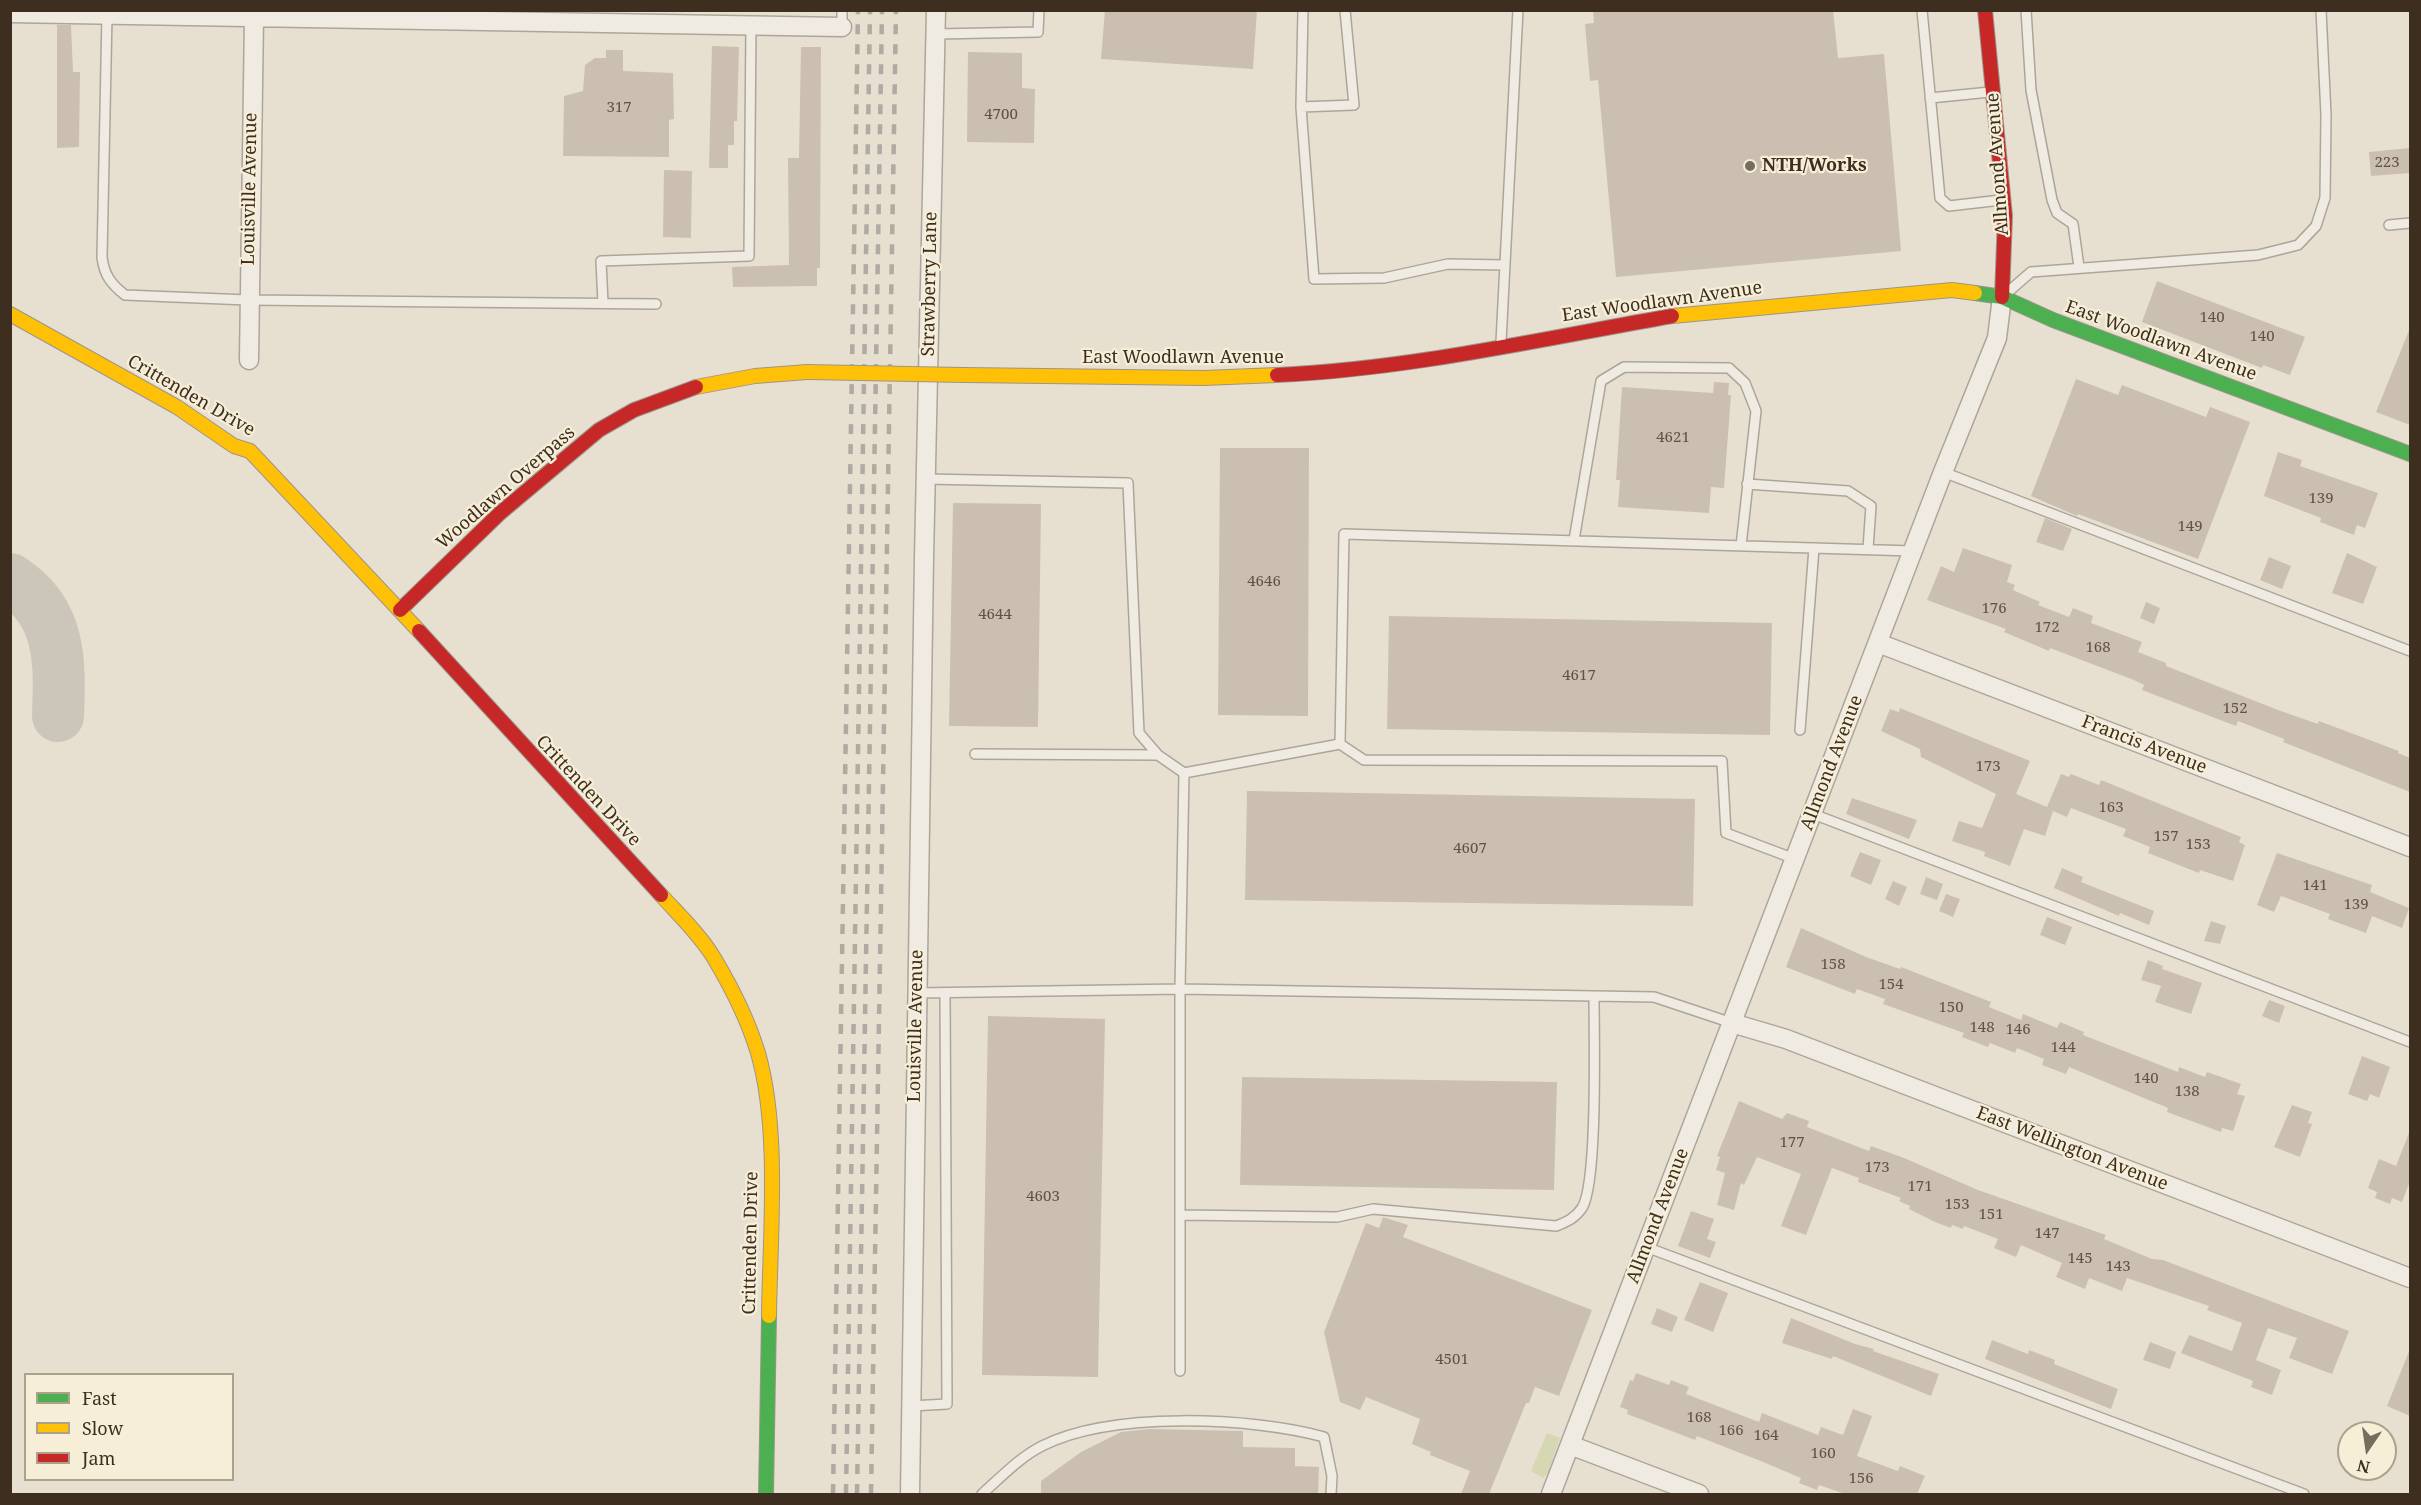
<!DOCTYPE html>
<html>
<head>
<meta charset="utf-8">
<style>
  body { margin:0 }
  #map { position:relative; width:2421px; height:1505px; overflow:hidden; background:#e7e0d1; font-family:"Noto Serif",serif }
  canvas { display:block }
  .frame { position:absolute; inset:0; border:12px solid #3d2e20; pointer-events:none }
  .legend { position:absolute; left:24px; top:1373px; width:210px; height:108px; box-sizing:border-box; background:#f7eed8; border:2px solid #ada18e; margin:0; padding:8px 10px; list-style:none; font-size:18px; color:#3d2e20 }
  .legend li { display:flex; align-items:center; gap:12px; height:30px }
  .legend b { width:30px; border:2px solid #ada18e }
  .north { position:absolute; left:2337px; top:1421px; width:60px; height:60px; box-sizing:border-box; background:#f7eed8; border:2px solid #ada18e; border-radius:50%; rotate:193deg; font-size:16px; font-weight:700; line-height:24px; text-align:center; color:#3d2e20 }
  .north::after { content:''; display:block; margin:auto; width:21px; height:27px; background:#786c5e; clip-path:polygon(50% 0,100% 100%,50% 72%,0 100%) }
</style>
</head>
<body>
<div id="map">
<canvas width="2421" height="1505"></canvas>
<div class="frame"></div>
<ul class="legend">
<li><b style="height:8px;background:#4caf50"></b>Fast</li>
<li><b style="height:8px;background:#ffc107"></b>Slow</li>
<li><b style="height:8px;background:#c62828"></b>Jam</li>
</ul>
<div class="north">N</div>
</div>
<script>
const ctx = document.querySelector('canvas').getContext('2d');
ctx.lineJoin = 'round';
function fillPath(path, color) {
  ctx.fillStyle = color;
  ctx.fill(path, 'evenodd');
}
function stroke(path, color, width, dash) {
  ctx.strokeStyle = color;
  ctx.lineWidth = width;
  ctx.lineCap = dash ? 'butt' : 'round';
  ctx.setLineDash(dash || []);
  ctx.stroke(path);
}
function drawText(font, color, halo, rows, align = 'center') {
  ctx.font = font + ' "Noto Serif",serif';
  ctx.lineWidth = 4.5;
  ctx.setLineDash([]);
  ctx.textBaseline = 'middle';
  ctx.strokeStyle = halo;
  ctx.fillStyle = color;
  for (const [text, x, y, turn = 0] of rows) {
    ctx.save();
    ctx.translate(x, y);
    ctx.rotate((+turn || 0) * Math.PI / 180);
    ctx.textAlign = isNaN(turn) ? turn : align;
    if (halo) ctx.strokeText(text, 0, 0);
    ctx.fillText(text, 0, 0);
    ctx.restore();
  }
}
const green = new Path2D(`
  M1547,1433L1560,1438L1548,1473L1543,1478L1531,1471Z`);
const taxiway = new Path2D(`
  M10,579C62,612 60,662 58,716`);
const building = new Path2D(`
  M1105,10H1257L1253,69L1101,59Z
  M1593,10H1833L1838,58L1884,54L1901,251L1616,277L1598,80L1590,81L1585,24L1594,23Z
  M57,25H71L73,72H80L79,147L57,148Z
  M712,46L739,47L737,121H734V145H728V168H709Z
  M801,47H821L820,268H817V286L733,287L732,267L789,265L788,158H799Z
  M606,50H623V71L673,73L674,119L669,120V157L563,156L564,96L583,91L585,65L595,58H606Z
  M968,52L1022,53V88L1035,89L1034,143L967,142Z
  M2410,148V173L2371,176L2369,152Z
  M664,170L692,171L691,238L663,237Z
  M2157,281L2305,337L2290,375L2263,365L2262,368L2142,322Z
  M2410,328V425L2376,412Z
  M2076,379L2118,395L2122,385L2206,417L2210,407L2250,422L2198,559L2078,514L2077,516L2031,496Z
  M1714,382L1729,383L1728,395H1731L1724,488L1711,487L1709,513L1618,507L1620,480H1616L1622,387L1713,393Z
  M1220,448H1309L1308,716L1218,715Z
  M2278,452L2302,460L2300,466L2378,493L2365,528L2357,525L2354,535L2320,522L2321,518L2264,496Z
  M953,503L1041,504L1038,727L949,726Z
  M2045,518L2072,529L2063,551L2036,542Z
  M1963,548L2012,565L2007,582L2015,585L2013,590L2040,602L2038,605L2069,617L2073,608L2093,616L2091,623L2142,642L2138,652L2166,663V666L2278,710L2318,724L2319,721L2399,751L2398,753L2410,758V792L2283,742L2284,739L2238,721L2236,726L2142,690L2144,685L2134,680L2050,648L2049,651L2004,632L2006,629L1927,600L1941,566L1954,572Z
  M2347,553L2377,567L2363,604L2332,593Z
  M2269,557L2291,566L2282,589L2260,580Z
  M2146,602L2160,608L2154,624L2140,618Z
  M1389,616L1772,623L1770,735L1387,729Z
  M1900,708L2030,761L2016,794L2047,807L2061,774L2069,777L2071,774L2099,785L2101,780L2241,837L2239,842L2245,845L2233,881L2200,870L2199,873L2148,853L2150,847L2123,836L2126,829L2071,808L2067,817L2053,811L2045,836L2024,829L2010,866L1984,856L1985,852L1952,841L1959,821L1982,828L1996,794L1921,757L1920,749L1881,731L1890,709L1899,712Z
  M1247,791L1695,799L1693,906L1245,900Z
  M1852,798L1917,820L1909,839L1846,814Z
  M1860,852L1881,860L1871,885L1850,876Z
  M2277,853L2372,885L2370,892L2409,908L2402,928L2372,916L2366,933L2328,919L2330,914L2281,896L2274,912L2257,905Z
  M2062,868L2083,877L2081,882L2154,911L2149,925L2120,913L2119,916L2054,888Z
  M1926,877L1943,884L1937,900L1920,894Z
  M1893,881L1907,887L1899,906L1885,899Z
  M1946,894L1960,899L1953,917L1939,911Z
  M2047,917L2072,927L2065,945L2040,935Z
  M2211,921L2226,926L2220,944L2204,941Z
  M1801,928L1866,957L1900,969L1901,967L1991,1002L1989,1007L2021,1020L2023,1014L2057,1028L2060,1022L2084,1032L2083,1035L2178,1072L2179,1067L2205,1077L2207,1072L2241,1084L2237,1094L2245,1096L2233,1131L2222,1128L2221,1132L2167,1112L2168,1108L2069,1067L2066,1074L2042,1065L2044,1059L2017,1048L2015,1053L1990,1043L1988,1047L1962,1037L1964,1033L1883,1004L1885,999L1857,989L1855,994L1786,967Z
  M2148,960L2163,966L2162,969L2202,983L2191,1014L2155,1002L2161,986L2141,980Z
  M2269,1000L2285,1006L2279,1023L2262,1016Z
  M988,1016L1105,1019L1098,1377L982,1375Z
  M2362,1056L2390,1067L2379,1098L2370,1094L2367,1101L2348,1094Z
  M1242,1077L1557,1082L1554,1190L1240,1185Z
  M1739,1101L1782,1119L1787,1113L1809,1121L1807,1127L1869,1151L1871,1146L1904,1158L1978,1190L2106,1235L2104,1239L2152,1259L2163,1260L2349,1331L2332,1374L2289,1358L2297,1338L2268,1328L2256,1360L2281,1370L2272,1395L2251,1387L2253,1381L2181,1353L2189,1335L2232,1351L2242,1323L2207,1310L2209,1306L2127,1278L2122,1291L2089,1278L2085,1289L2056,1277L2062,1263L2021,1245L2016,1257L1994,1248L1998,1239L1964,1226L1963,1229L1952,1225L1951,1228L1935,1222L1909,1209L1910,1206L1899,1201L1901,1198L1858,1182L1859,1178L1832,1168L1806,1235L1781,1226L1801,1174L1757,1157L1744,1185L1741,1183L1734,1210L1717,1205L1725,1173L1716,1170L1720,1157L1717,1156Z
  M2292,1105L2312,1112L2308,1123L2312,1124L2300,1157L2274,1147Z
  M2409,1133L2410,1181L2402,1202L2392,1198L2390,1204L2375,1198L2377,1192L2368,1188L2379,1159L2396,1166Z
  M1691,1211L1714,1219L1707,1239L1716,1242L1710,1258L1678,1246Z
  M1383,1217L1408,1225L1403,1237L1592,1310L1559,1396L1535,1387L1529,1403H1526L1489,1494H1461L1470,1471L1430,1455L1431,1452L1412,1444L1420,1419L1366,1397L1360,1410L1340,1402L1324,1332L1366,1223L1379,1228Z
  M1700,1282L1728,1293L1713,1332L1684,1320Z
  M1657,1308L1678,1317L1672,1332L1651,1324Z
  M1791,1318L1855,1344L1874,1349L1873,1351L1939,1374L1931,1396L1833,1356L1832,1359L1782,1343Z
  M1992,1340L2028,1354L2029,1350L2055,1360L2054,1364L2118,1389L2111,1409L1985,1359Z
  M2150,1342L2176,1352L2170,1369L2143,1360Z
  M2410,1349V1416L2387,1406Z
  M1636,1373L1669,1385L1671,1380L1689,1387L1686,1394L1759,1422L1762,1413L1818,1435L1821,1427L1843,1435L1853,1409L1872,1416L1857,1456L1898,1471L1900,1466L1925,1476L1917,1494H1845L1819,1485L1817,1490L1799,1483L1801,1478L1763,1462L1697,1436L1695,1440L1627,1414L1628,1410L1620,1407L1630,1380L1633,1381Z
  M1149,1429L1243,1431V1447L1295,1448V1466L1319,1467L1318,1494H1041V1481L1081,1452L1121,1432Z`);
const lane = new Path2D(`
  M1303,10L1301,107L1314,279L1384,278L1448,264L1505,265
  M1922,10L1940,198L1949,206L2001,200
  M2026,10L2031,90L2052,200L2057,213L2073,224L2079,267
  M107,15L102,257C104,275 111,284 125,295L248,300L656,304
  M842,27V10
  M936,34L1038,32L1039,10
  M1930,98L1990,92
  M1301,107L1354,105L1345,10
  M2389,225L2410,223
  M2008,292L2031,272L2258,255L2298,245L2316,226L2325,198L2326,115L2321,10
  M603,303L601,261L749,256L751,25
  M1501,342L1518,10
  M1943,472L2410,651
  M926,479L1128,483L1139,733L1158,755L1184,773
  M1747,484L1848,491L1871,506L1868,549
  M1574,540L1601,381L1624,367L1729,368L1745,383L1756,411L1741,546
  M1800,730L1814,548
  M1340,744L1184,773L1180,989L1654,997L1732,1023
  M975,754L1158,755
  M1813,814L2410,1042
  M1795,859L1726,833L1722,761L1364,760L1340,744L1344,534L1913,551
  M916,993L1180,989V1371
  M1181,1215L1337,1217L1373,1209L1556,1226C1567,1222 1575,1218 1582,1208C1598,1183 1594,1034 1594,996
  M1646,1247L2304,1494
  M911,1406L947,1404L945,993
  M982,1494C1000,1478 1020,1457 1042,1446C1111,1411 1251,1417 1324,1437L1332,1476L1331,1494`);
const street = new Path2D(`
  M10,13L842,27
  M249,360L254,18
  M1878,643L2410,847
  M1732,1023L1786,1039L2410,1278
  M1570,1445L1699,1494
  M910,1494L924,558L936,10
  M1551,1494L1943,472L1997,338L2002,297`);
const fast = new Path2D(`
  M1975,293L2002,297L2053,320L2410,454
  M766,1494L769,1316`);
const slow = new Path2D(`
  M10,314L177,407L234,446L250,451L419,631
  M1672,316L1952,290L1975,293
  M964,375L1204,378L1277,375
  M696,387L755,376L807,372
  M661,895C679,915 701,936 714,958C732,988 748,1020 758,1053C780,1129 770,1236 769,1316`);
const jam = new Path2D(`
  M1985,10L2005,216L2002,297
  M1277,375C1410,369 1541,339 1672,316
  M400,610L500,513L599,430L634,410L696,387
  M419,631L661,895`);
const rail = new Path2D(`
  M833,1494L858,10
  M846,1494L870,10
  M857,1494L882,10
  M871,1494L896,10`);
const slowBridge = new Path2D(`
  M807,372L964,375`);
const markers = [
  [1750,166,6,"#786c5e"]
];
const numberNames = [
  ["317",619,108],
  ["4700",1001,115],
  ["223",2387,163],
  ["140",2212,318],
  ["140",2262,337],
  ["4621",1673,438],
  ["139",2321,499],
  ["149",2190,527],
  ["4646",1264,582],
  ["176",1994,609],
  ["4644",995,615],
  ["172",2047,628],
  ["168",2098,648],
  ["4617",1579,676],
  ["152",2235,709],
  ["173",1988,767],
  ["163",2111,808],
  ["157",2166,837],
  ["153",2198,845],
  ["4607",1470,849],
  ["141",2315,886],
  ["139",2356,905],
  ["158",1833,965],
  ["154",1891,985],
  ["150",1951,1008],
  ["148",1982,1028],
  ["146",2018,1030],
  ["144",2063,1048],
  ["140",2146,1079],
  ["138",2187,1092],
  ["177",1792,1143],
  ["173",1877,1168],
  ["171",1920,1187],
  ["4603",1043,1197],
  ["153",1957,1205],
  ["151",1991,1215],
  ["147",2047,1234],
  ["145",2080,1259],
  ["143",2118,1267],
  ["4501",1452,1360],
  ["168",1699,1418],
  ["166",1731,1431],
  ["164",1766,1436],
  ["160",1823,1454],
  ["156",1861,1479]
];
const streetNames = [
  ["Allmond Avenue",1998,164,-94],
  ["Louisville Avenue",250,189,-89],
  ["Strawberry Lane",930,284,-89],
  ["East Woodlawn Avenue",1662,302,-8],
  ["East Woodlawn Avenue",2161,341,20],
  ["East Woodlawn Avenue",1183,358],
  ["Crittenden Drive",191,396,30],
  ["Woodlawn Overpass",506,488,-41],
  ["Francis Avenue",2144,745,21],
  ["Allmond Avenue",1832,763,-69],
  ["Crittenden Drive",588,791,47],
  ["Louisville Avenue",916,1026,-89],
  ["East Wellington Avenue",2072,1149,21],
  ["Allmond Avenue",1658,1216,-69],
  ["Crittenden Drive",751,1243,-89]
];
const poiNames = [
  ["NTH/Works",1762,166]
];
fillPath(green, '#d6d7b3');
stroke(taxiway, '#cbc5ba', 52);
fillPath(building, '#cbbfb2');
stroke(lane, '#ada599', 12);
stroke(street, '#ada599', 21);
stroke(fast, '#9c958a', 16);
stroke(slow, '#9c958a', 16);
stroke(jam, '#9c958a', 16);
stroke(lane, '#efebe3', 9);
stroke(street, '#efebe3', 18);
stroke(fast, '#4caf50', 14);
stroke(slow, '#ffc107', 14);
stroke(jam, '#c62828', 14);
stroke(rail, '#afaaa2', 4.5, [10, 10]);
stroke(slowBridge, '#9c958a', 16, []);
stroke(slowBridge, '#ffc107', 14);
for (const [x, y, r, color] of markers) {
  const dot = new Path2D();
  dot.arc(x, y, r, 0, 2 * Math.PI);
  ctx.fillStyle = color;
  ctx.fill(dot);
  stroke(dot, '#f7eed8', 2);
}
drawText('15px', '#605244', null, numberNames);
drawText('18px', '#3d2e20', '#f7eed8', streetNames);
drawText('bold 18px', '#3d2e20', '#f7eed8', poiNames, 'left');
</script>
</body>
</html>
